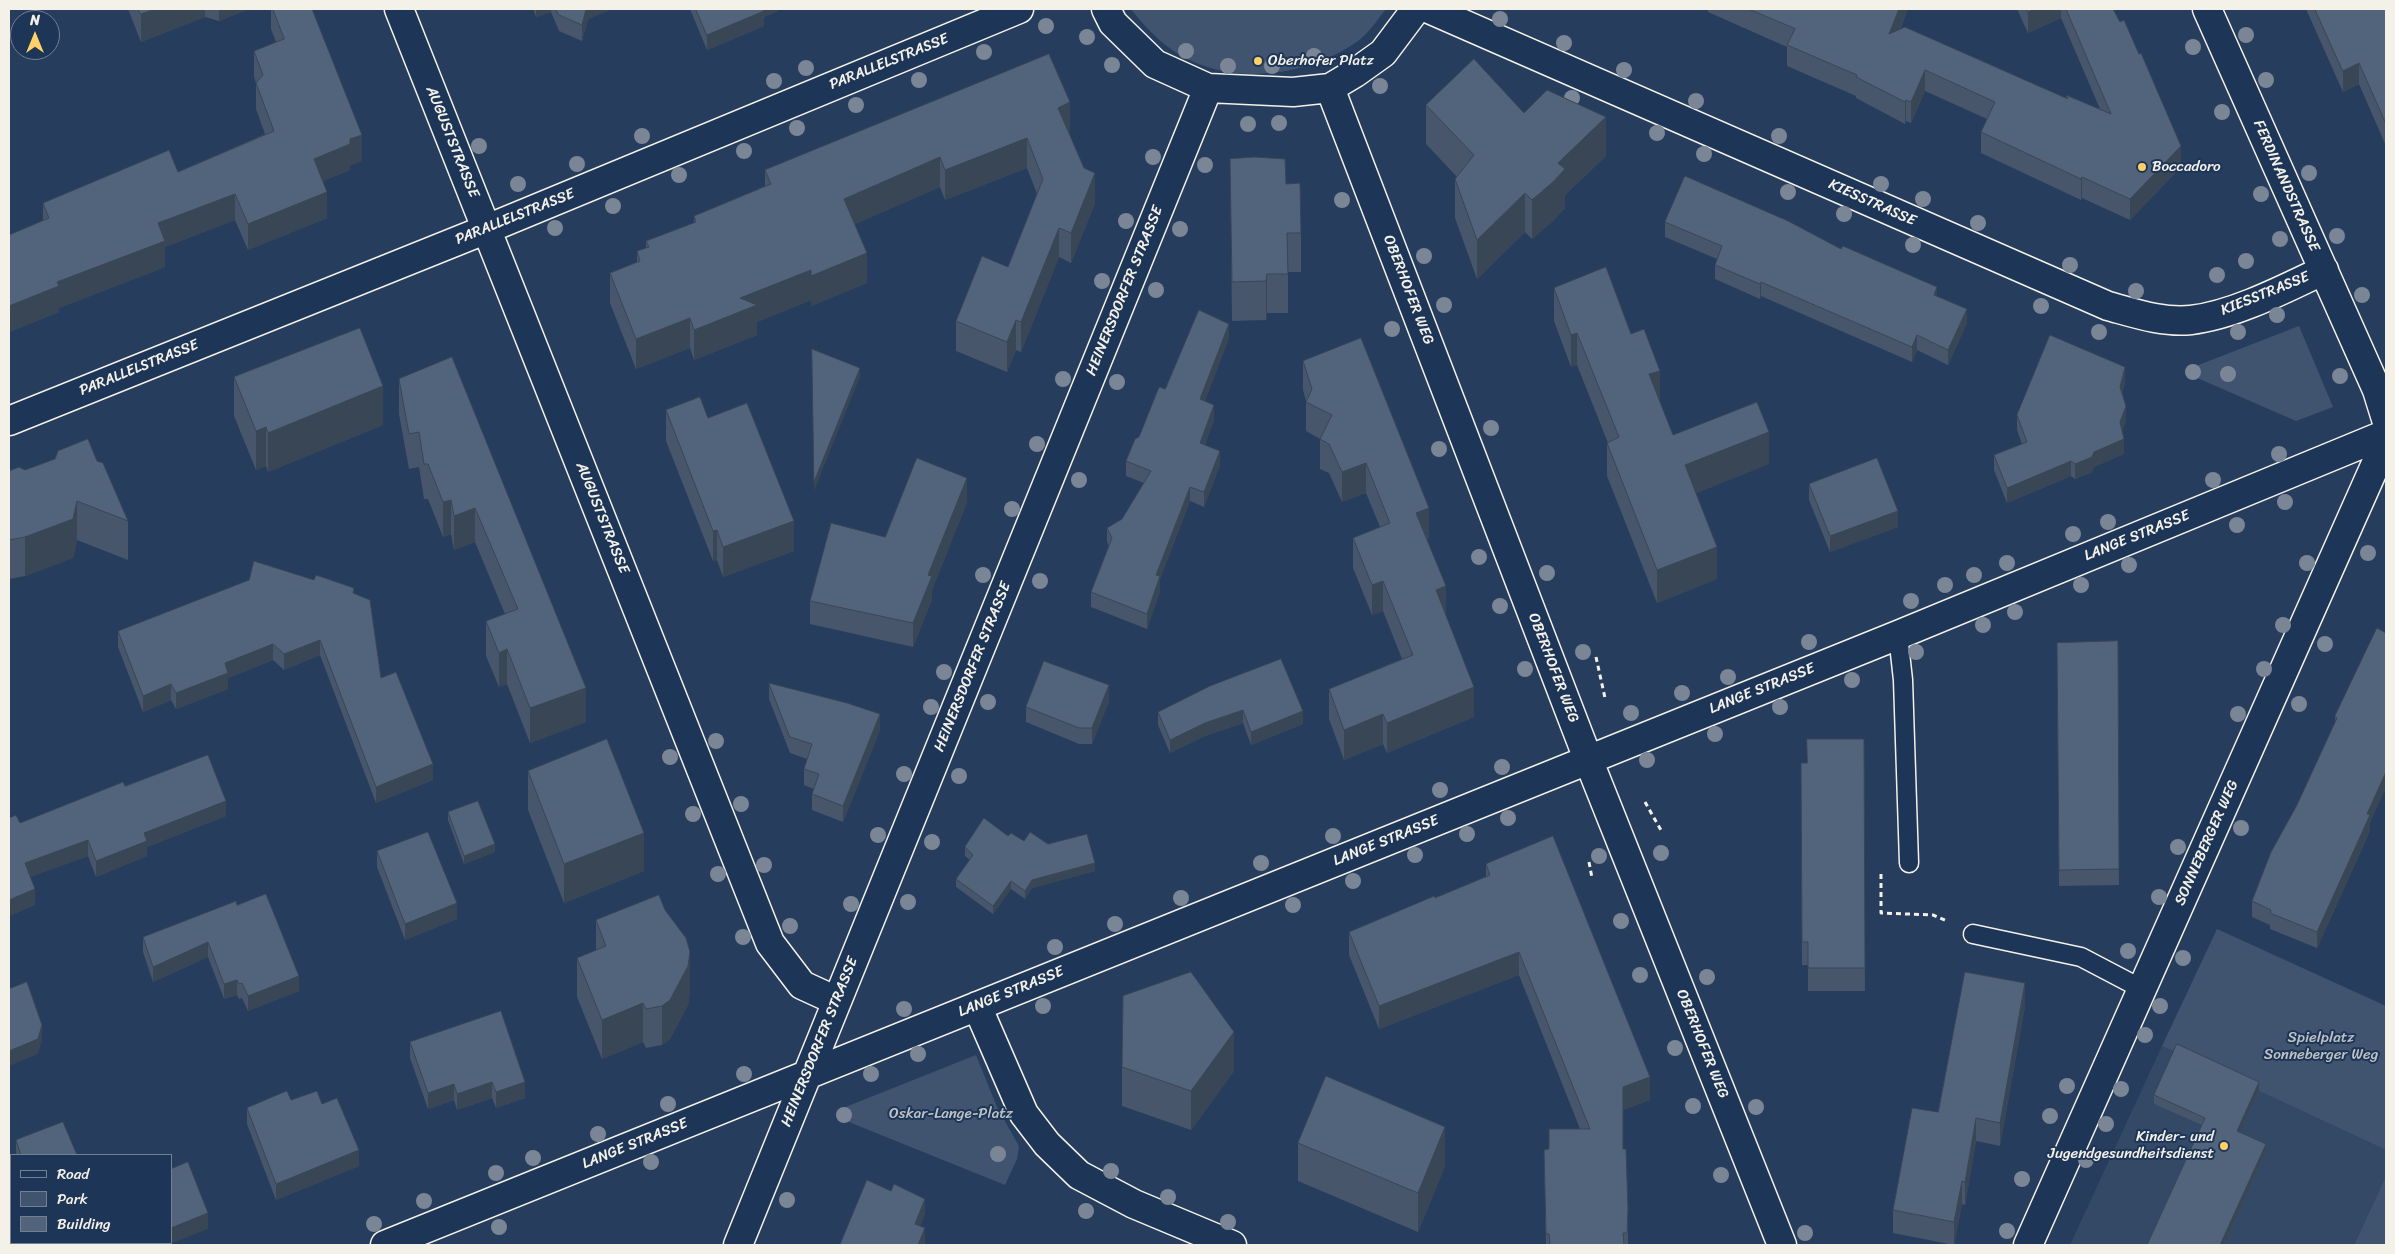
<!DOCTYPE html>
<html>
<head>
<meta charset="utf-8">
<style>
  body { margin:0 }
  #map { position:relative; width:2395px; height:1254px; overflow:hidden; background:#263d5d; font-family:Sriracha,sans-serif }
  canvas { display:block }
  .frame { position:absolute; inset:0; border:10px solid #f4f1e8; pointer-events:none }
  .legend { position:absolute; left:10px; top:1154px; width:162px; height:90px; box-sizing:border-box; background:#1d3557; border:1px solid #738091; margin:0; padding:6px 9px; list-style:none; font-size:15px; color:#f4f1e8 }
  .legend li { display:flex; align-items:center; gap:10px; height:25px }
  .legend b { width:25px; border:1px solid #738091 }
  .north { position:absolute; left:10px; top:10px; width:50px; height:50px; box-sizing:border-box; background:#1d3557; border:1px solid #738091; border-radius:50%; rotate:0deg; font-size:14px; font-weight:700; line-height:20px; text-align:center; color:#f4f1e8 }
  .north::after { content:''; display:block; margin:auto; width:18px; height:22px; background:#ffd166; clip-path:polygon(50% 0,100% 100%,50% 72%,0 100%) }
</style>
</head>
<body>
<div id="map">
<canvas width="2395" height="1254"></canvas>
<div class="frame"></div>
<ul class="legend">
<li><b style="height:6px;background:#1d3557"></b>Road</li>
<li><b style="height:14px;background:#40546f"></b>Park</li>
<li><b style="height:14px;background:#52647b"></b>Building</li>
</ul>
<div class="north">N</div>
</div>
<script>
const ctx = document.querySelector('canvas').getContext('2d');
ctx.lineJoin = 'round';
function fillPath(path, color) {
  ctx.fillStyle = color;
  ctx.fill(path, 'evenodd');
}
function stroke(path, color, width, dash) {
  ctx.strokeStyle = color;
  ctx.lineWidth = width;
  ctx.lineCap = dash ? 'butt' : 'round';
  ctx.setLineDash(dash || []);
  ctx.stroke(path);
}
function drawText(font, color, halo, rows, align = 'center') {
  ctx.font = font + ' Sriracha,sans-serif';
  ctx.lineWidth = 4;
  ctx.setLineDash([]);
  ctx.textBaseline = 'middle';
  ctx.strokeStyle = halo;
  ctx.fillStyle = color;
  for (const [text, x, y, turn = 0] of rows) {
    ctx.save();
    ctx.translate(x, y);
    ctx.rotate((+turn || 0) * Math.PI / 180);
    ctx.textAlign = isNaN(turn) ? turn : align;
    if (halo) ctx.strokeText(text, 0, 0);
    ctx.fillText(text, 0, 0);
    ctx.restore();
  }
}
const built = new Path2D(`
  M2162,1046L2386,1150V1176L2354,1245H2070Z`);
const green = new Path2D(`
  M1131,9H1386C1378,19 1369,33 1358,41C1313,73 1246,85 1194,62C1168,51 1148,31 1131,9Z
  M2299,326L2333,407L2296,421L2195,377L2196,366Z
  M2217,929L2386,1006V1150L2162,1046Z
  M976,1055L997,1107L1019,1146L1017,1159L1005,1185L839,1118L843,1108Z
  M2386,1176V1245H2354Z`);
const path = new Path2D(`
  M1596,657L1605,698
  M1645,802L1662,832
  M1589,862L1592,878
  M1881,874V913L1933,915L1947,921`);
const lane = new Path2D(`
  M1898,635L1903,680L1909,863
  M1973,934L2081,957L2142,989`);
const street = new Path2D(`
  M399,9L770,943L802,985L837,1001
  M1106,9L1113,23L1155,64L1208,88L1293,92L1330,88L1355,73L1383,53L1416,9
  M1429,9L2108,306C2134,313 2163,323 2191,320C2234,315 2284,289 2324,270
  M2207,9L2377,390L2386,419
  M1330,88L1588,759L1782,1245
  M9,421L487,229L1019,9
  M977,1006L1024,1114L1047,1144L1079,1175L1134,1204L1232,1245
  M385,1245L1898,635L2386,434
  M738,1245L1208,88
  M2028,1245L2386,441`);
const trees = [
  [1500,19],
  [1046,26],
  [2246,35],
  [1087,37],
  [1564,43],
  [2193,47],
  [1186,51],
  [984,52],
  [1314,56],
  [1112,65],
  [1228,66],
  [1272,66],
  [806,68],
  [1624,70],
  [919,80],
  [2266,80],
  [774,81],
  [1380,86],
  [1572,98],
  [1696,101],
  [856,105],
  [2222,112],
  [1279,123],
  [1248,124],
  [797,128],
  [1657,133],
  [642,136],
  [1779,136],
  [479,146],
  [744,151],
  [1704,154],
  [1153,157],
  [577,164],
  [1205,165],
  [2309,173],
  [679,175],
  [518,184],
  [1881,184],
  [1788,192],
  [2261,194],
  [1923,199],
  [1342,200],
  [613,206],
  [1844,214],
  [1126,221],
  [1978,223],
  [555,228],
  [1180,229],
  [2337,236],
  [2280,239],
  [1913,245],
  [1424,256],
  [2246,261],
  [2070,265],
  [2217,275],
  [1102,281],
  [1156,290],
  [2136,291],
  [2362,295],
  [1444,305],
  [2041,306],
  [2277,315],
  [1392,329],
  [2099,332],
  [2238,332],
  [2193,372],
  [2228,374],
  [2340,376],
  [1063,379],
  [1117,382],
  [1491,428],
  [1037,444],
  [1439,449],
  [2279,454],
  [1079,480],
  [2213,480],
  [2285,502],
  [1012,509],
  [2108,522],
  [2237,525],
  [2073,534],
  [2368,553],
  [1479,557],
  [2007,563],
  [2307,563],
  [2129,565],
  [1547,573],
  [983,575],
  [1974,575],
  [1040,581],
  [1945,585],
  [2081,585],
  [1911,601],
  [1500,606],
  [2015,612],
  [1983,625],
  [2283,625],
  [1809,642],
  [2325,644],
  [1583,652],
  [1916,652],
  [1525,669],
  [2264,669],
  [944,672],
  [1728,677],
  [1852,680],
  [1682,693],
  [988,702],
  [2299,704],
  [931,707],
  [1780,707],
  [1631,713],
  [2238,714],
  [1715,734],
  [716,741],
  [670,757],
  [1647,760],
  [1502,767],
  [904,774],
  [959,776],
  [1440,790],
  [741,804],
  [693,814],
  [1508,818],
  [2241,828],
  [1467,834],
  [878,835],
  [1333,836],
  [932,842],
  [2178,847],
  [1661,853],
  [1415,855],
  [1599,856],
  [1261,863],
  [764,865],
  [718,874],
  [1353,881],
  [2159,897],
  [1181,898],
  [908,902],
  [851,904],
  [1293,905],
  [1621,921],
  [1115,924],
  [790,926],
  [743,937],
  [1055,947],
  [2128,951],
  [2183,958],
  [1640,975],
  [1707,977],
  [1043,1006],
  [2160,1006],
  [904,1009],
  [2145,1035],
  [1675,1048],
  [918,1054],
  [744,1074],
  [871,1074],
  [2067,1086],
  [2121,1089],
  [668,1104],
  [1693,1106],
  [1756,1107],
  [844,1115],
  [2050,1116],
  [2106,1124],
  [598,1134],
  [998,1154],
  [533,1158],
  [2086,1160],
  [651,1162],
  [1111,1171],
  [496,1173],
  [1721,1175],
  [2022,1179],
  [1168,1197],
  [787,1200],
  [424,1201],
  [1086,1211],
  [1228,1222],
  [374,1224],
  [499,1227],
  [2007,1231],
  [1805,1233]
];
const wall = new Path2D(`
  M128,9H249L219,21L205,17L141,42Z
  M271,9H312L362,161L350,165V170L323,181L327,218L248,250L235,220L165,247V267L59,308V312L9,332V235L43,221V203L178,172L265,134L256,109V83L254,77V51L276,42L271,29Z
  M533,9H612L588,19L582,41L559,31L551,12L536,17Z
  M690,9H778V11L764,17V26L707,50Z
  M1708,9H1908L1900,30L2066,98V95L2100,109L2061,18L2028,33L2017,9H2113L2181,167L2130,220L2082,198L2081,200L1981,153V132L1987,119L1925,91L1911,123L1906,121L1905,124L1856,98V96L1787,66V47L1708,12Z
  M2306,9H2386V146L2359,84L2343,92Z
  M1426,105L1524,113L1606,156L1565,195V208L1553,221L1532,239L1525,232L1477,279L1455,218V179L1457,177L1426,144Z
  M1069,132L1095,203L1071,263L1059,257L1021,352L1016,350L1007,372L956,351V321L1008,267L1037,194L1027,168L945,200L940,187L855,224L867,283L811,306V300L757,322V335L694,360L690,348L636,369L610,303V273L637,262V251L646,248V241L694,223V216L765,186V170L1070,132Z
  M1230,159L1286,184L1301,233V272H1288V313H1267L1266,320L1232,321Z
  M1665,222L1841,249L1937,296L1967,323L1948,365L1917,350L1912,362L1761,296L1760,299L1715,279V265L1717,259L1665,237Z
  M1554,288L1631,334L1660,402L1673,435L1769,464L1696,493L1717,579L1657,603L1607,476V443H1608L1577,365L1571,367L1554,321Z
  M1229,338L1205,401L1214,420L1205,444L1220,465L1204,507L1190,501L1160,579V591L1147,629L1091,607V592L1109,546L1107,542V528L1122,519L1144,483L1126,476V461L1165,389Z
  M452,357L586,722L530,743L507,684L499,687L486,656V621L505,614L475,542L454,550L451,534L443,537L428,499H424L419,467L409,469L399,414V379Z
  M1303,361L1429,538L1427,539L1446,615L1474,717L1387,753L1383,744L1344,760L1329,719V689L1402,659L1383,611L1372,615L1353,568V538L1380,527L1366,493L1342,502L1329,473L1320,469V439L1306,431V401L1303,390Z
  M234,377L383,425L268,472L266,466L256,470L234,416Z
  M2125,382L2122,394L2126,421L2122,431L2124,454L2094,467L2092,472L2075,479L2071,476L2007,503L1994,470V455L2022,444L2017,430V415Z
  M666,410L794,551L723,577L717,560L713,561L666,441Z
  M55,459L97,461L128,521V560L77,540L73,558L25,576L9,579V471L25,470Z
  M1809,484L1898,527L1830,552L1809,500Z
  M967,502L932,590V599L913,647L810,624V601L885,537Z
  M354,594L381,678L433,780L376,803L320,655L284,670L273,660L228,678V689L176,709L171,700L143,712L118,647V631Z
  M2386,633V787L2370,822V831L2317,948L2270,929V925L2252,917V901L2335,723V716Z
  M2118,641L2119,885L2059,886L2057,643Z
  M769,683L880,730L843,822L812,810V794L814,789L804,785V769L807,759L790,753L769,699Z
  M1210,686L1303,724L1251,745L1243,723L1205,736L1170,753L1158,725V712Z
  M1109,701L1092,744H1079L1026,722V707Z
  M1864,739L1865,991H1808V965H1802L1801,763H1807Z
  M528,771L644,871L564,903L528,810Z
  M125,786L226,816L147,847V856L96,877L88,856L30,877L35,905L9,916V818L20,823Z
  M448,812L495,852L464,864L448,820Z
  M1008,836L1024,841L1048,844L1095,871L1032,888L1025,899L1011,889L993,914L956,887V879L970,860L965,856V847Z
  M377,851L457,919L405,940L377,867Z
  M1486,864L1650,1100L1623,1110V1149L1628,1209V1245H1546L1544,1150L1549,1149L1580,1129L1519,975L1379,1029L1349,955V932L1486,877Z
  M237,905L299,991L248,1011L242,998L239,999L237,995L224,999L208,957L153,982L143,952V937Z
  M596,920L690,991L688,1005L670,1039L662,1045L646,1048L643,1042L602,1059L577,997V958L596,950Z
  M2025,1006L2000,1146L1976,1141L1965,1205L1962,1204L1954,1245L1893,1233V1210L1938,1112Z
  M410,1042L525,1098L496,1108L492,1098L457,1110L454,1100L428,1109L410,1058Z
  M1122,1067L1234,1071L1191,1130L1122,1106Z
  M2259,1090L2240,1132L2266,1152L2224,1245H2147L2202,1125L2154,1104V1095Z
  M291,1100L322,1104L359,1166L276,1200L247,1124V1108Z
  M16,1140L77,1155H16Z
  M1298,1143L1445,1166L1418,1232L1298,1181Z
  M208,1229L167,1245H142L141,1243H171Z`);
const shadedWall = new Path2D(`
  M155,9H205V17L141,42V14Z
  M219,9H249L219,21Z
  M536,9H551V12L536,17Z
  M586,9H612L588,19L582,41V25Z
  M760,9H778V11L764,17V26L707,50V35Z
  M1899,9H1908L1889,55V34Z
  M2035,9H2061V18L2028,33V12Z
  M2359,63V84L2343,92V71Z
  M1925,70V91L1911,123V102Z
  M1906,100V121L1905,124V102Z
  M1070,102V132L1058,138V108Z
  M1606,117V156L1565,195V208L1553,221L1532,239V200L1558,163Z
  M362,135V161L350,165V170L314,185V159L350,139Z
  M1027,138V168L945,200V170Z
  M2181,146V167L2130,220V199Z
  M940,157V187L844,229V199Z
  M1095,173V203L1071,263V233Z
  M2082,177V198L2081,200V179Z
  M327,192V218L248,250V224Z
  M1525,193V232L1477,279V240Z
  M235,194V220L165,247V267L59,308V312L9,332V306L57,282L158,223Z
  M1059,228V257L1021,352V322Z
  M867,253V283L811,306V276Z
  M811,270V300L757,322V335L694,360V330L740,298Z
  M1267,274V313L1266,320V281Z
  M1761,282V296L1760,299V284Z
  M1937,287V301L1934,295Z
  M1967,309V323L1948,365V350Z
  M690,318V348L636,369V339Z
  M1016,320V350L1007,372V342Z
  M1229,324V338L1200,414V399Z
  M1577,333V365L1571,367V335Z
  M1917,335V350L1912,362V347Z
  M2125,367V382L2120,402V387Z
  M860,368V377L814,491V482Z
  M1660,371V403L1649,374Z
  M383,386V425L268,472V433Z
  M1214,405V420L1200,457V443Z
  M2126,406V421L2120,437V422Z
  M266,427V466L256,470V431Z
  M1769,432V464L1685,497V465Z
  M2124,439V454L2094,467L2092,472L2075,479V464L2094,452Z
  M1220,451V465L1204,507V492Z
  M2071,461V476L2007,503V488Z
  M1366,463V493L1342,502V472Z
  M967,478V502L932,590V599L913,647V623L928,575Z
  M1190,487V501L1160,579V591L1147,629V614L1156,575Z
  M451,500V534L443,537V502Z
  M77,501V540L73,558L25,576V537Z
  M475,508V542L454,550V516Z
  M1429,508V538L1416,543V513Z
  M1898,511V527L1830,552V536Z
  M794,521V551L723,577V547Z
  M717,530V560L713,561V531Z
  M1717,547V579L1657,603V570Z
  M1383,581V611L1372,615V585Z
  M1446,586V615L1436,590Z
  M320,640V655L284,670V654Z
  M273,644V660L228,678V689L176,709V693L225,663Z
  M507,649V684L499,687V653Z
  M171,684V700L143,712V696Z
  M1109,685V701L1092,744V728Z
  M1474,687V717L1387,753V723Z
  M586,688V722L530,743V708Z
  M1243,710V723L1205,736L1170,753V740L1205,723Z
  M1303,711V724L1251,745V732Z
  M880,714V730L843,822V806Z
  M1383,714V744L1344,760V730Z
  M433,764V780L376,803V787Z
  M2386,772V787L2370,822V831L2317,948V932L2367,814Z
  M226,801V816L147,847V856L96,877V861L144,833Z
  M644,833V871L564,903V864Z
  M88,840V856L25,879V863Z
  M495,844V852L464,864V856Z
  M1095,863V871L1032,888L1025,899V891L1032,880Z
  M1011,881V889L993,914V906Z
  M35,889V905L9,916V900Z
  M457,903V919L405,940V924Z
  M208,942V957L153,982V967Z
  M690,952V991L688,1005L670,1039L662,1045V1006Z
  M1519,952V975L1379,1029V1006Z
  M299,976V991L248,1011V996Z
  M237,980V995L224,999V984Z
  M2025,983V1006L2000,1146V1123Z
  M643,1003V1042L602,1059V1020Z
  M42,1025V1040L38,1054L9,1066V1051Z
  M1234,1032V1071L1191,1130V1091Z
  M1650,1077V1100L1623,1110V1087Z
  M492,1082V1098L457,1110V1094Z
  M525,1082V1098L496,1108V1092Z
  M2259,1082V1090L2237,1139V1131Z
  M454,1084V1100L428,1109V1093Z
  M1976,1118V1141L1965,1205V1182Z
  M1445,1127V1166L1418,1232V1193Z
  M2266,1144V1152L2224,1245H2220Z
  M359,1150V1166L276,1200V1184Z
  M1962,1181V1204L1954,1245V1222Z
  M925,1199V1215L915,1240V1224Z
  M208,1213V1229L167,1245H146V1243H171V1228Z
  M925,1228V1245H918Z`);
const building = new Path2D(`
  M138,9H155L141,14Z
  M273,9H312L362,135L350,139V144L314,159L327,192L248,224L235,194L158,223L165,241L57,282L59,286L9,306V235L49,218L43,203L169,150L178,172L274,131L256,83L263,75L254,51L284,39Z
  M556,9H586L582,25L559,15Z
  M696,9H763L764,11L707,35Z
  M1749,9H1899L1889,34L1905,27L2068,99L2066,95L2111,114L2066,9H2113L2120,22L2124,20L2139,54L2141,53L2181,146L2130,199L2082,177L2081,179L1981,132L1995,102L1925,70L1911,102L1906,100L1905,102L1856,77L1857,75L1787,45L1795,29Z
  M2027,9H2035L2028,12Z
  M2315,9H2386V124L2359,63L2343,71Z
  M1049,54L1070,102L1058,108L1084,168L1095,173L1071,233L1059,228L1021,322L1016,320L1007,342L956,321L982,256L1008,267L1043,179L1027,138L945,170L940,157L844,199L867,253L811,276V270L740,298L757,305L694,330L690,318L636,339L610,273L640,261L637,251L649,247L646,241L696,222L694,216L771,184L765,170Z
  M1474,59L1524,113L1547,90L1606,117L1558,163L1565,169L1553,182L1532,200L1525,193L1477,240L1455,179L1474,155L1426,105Z
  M1255,157L1285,159L1286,184L1300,183L1301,233H1287L1288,274H1267L1266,281L1232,282L1230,159Z
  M1685,176L1788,221L1841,249L1843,246L1937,287L1934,295L1967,309L1948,350L1917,335L1912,347L1761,282L1760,284L1715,265L1722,246L1665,222Z
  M1606,267L1631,334L1644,329L1660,371L1649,374L1673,435L1757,402L1769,432L1685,465L1717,547L1657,570L1607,443L1619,437L1577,333L1571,335L1554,288Z
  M1199,310L1229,324L1200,399L1214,405L1200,443L1220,451L1204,492L1190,487L1156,575L1160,576L1147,614L1091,592L1112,538L1107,528L1122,519L1151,471L1126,461L1135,439L1139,437L1159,387L1165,389Z
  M360,328L383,386L268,433L266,427L256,431L234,377Z
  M2050,335L2125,367L2120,387L2126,406L2120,422L2124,439L2094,452L2092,457L2075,464L2071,461L2007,488L1994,455L2027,442L2017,415Z
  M1361,338L1429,508L1416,513L1446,586L1436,590L1474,687L1387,723L1383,714L1344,730L1329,689L1413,655L1383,581L1372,585L1353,538L1390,523L1366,463L1342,472L1329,444L1320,439L1332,415L1306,402L1312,389L1303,361Z
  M812,349L860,368L814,482Z
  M452,357L586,688L530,708L507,649L499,653L486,621L518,609L475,508L454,516L451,500L443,502L428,464H424L419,432L409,434L399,379Z
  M700,397L708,418L747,403L794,521L723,547L717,530L713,531L666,410Z
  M88,439L97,461L103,463L128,521L77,501L73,519L25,537L9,540V471L19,467L25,470L55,459L58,451Z
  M917,458L967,478L928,575L932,576L913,623L810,601L831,523L885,537Z
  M1877,458L1898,511L1830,536L1809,484Z
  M254,561L314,580L316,575L354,588L353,593L370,600L381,678L396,672L433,764L376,787L320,640L284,654L273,644L225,663L228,673L176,693L171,684L143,696L118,631L249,580Z
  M2377,628L2386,633V772L2367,814L2370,815L2317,932L2270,913L2271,910L2252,901L2271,852L2297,805L2337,718L2335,716Z
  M2118,641L2119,869L2059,870L2057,643Z
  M1281,659L1303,711L1251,732L1243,710L1205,723L1170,740L1158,712L1210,686Z
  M1044,661L1109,685L1092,728H1079L1026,707Z
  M769,683L847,703L880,714L843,806L812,794L819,774L804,769L812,744L790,737Z
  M607,739L644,833L564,864L528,771Z
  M1807,739H1864L1865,968H1808V942H1802L1801,763H1807Z
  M208,755L226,801L144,833L147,841L96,861L88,840L25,863L35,889L9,900V818L16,815L20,823L123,782L125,786Z
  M478,801L495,844L464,856L448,812Z
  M984,818L1008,836L1011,833L1024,841L1030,832L1048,844L1087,834L1095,863L1032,880L1025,891L1011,881L993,906L956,879L973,855L965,847Z
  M428,832L457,903L405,924L377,851Z
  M1553,836L1650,1077L1623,1087V1149H1626L1628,1209L1627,1233H1623L1624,1245H1550L1549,1234H1546L1544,1150L1549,1149V1129H1590L1519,952L1379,1006L1349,932L1434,896L1435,898L1490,875L1486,864Z
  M266,894L299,976L248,996L242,983L239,984L237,980L224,984L208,942L153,967L143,937L236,901L237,905Z
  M659,895L665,910L686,938L690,952L688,966L670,1000L662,1006L646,1009L643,1003L602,1020L577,958L606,946L596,920Z
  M1191,972L1234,1032L1191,1091L1122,1067L1123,996Z
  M1965,972L2025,983L2000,1123L1976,1118L1965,1182L1962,1181L1954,1222L1893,1210L1912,1108L1938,1112Z
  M27,982L42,1025L38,1039L9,1051V989Z
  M501,1011L525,1082L496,1092L492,1082L457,1094L454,1084L428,1093L410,1042Z
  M2177,1044L2259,1082L2237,1131L2266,1144L2220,1245H2147L2205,1118L2154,1095Z
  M1326,1076L1445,1127L1418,1193L1298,1143Z
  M287,1091L291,1100L317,1091L322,1104L337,1098L359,1150L276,1184L247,1108Z
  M63,1122L77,1155H21L16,1140Z
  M188,1162L208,1213L171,1228V1169Z
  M867,1180L891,1191L894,1184L925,1199L915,1224L925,1228L918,1245H840Z`);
const markers = [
  [1258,61,5,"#ffd166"],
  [2142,167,5,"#ffd166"],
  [2224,1146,5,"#ffd166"]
];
const poiNames = [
  ["Oberhofer Platz",1268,61],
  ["Boccadoro",2152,167],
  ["Kinder- und",2214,1137,"right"],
  ["Jugendgesundheitsdienst",2214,1154,"right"]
];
const streetNames = [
  ["PARALLELSTRASSE",889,62,-22],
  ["AUGUSTSTRASSE",452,142,68],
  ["FERDINANDSTRASSE",2286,186,66],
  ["KIESSTRASSE",1872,203,24],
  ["PARALLELSTRASSE",515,217,-22],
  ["OBERHOFER WEG",1408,290,69],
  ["HEINERSDORFER STRASSE",1125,291,-68],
  ["KIESSTRASSE",2265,294,-22],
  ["PARALLELSTRASSE",139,368,-22],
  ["AUGUSTSTRASSE",602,518,68],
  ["LANGE STRASSE",2137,536,-22],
  ["HEINERSDORFER STRASSE",973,667,-68],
  ["OBERHOFER WEG",1553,668,69],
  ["LANGE STRASSE",1762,689,-22],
  ["LANGE STRASSE",1386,841,-22],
  ["SONNEBERGER WEG",2207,843,-66],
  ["LANGE STRASSE",1011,992,-22],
  ["HEINERSDORFER STRASSE",820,1042,-68],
  ["OBERHOFER WEG",1702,1044,68],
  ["LANGE STRASSE",635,1144,-22]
];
const parkNames = [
  ["Spielplatz",2321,1038],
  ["Sonneberger Weg",2321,1055],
  ["Oskar-Lange-Platz",951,1114]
];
fillPath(built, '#334966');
fillPath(green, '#40546f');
stroke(lane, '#f4f1e8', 21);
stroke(street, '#f4f1e8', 31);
stroke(path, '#f4f1e8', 3, [5, 4]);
stroke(lane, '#1d3557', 18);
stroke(street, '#1d3557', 28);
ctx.fillStyle = '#7a8696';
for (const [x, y] of trees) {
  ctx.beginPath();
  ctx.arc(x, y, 8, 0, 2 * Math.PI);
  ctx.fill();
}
fillPath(wall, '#47566a');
fillPath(shadedWall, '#394656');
fillPath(building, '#52647b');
stroke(building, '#394656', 1);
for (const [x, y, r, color] of markers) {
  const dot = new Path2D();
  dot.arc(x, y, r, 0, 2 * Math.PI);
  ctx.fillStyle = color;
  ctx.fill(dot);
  stroke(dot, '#1d3557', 2);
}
drawText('15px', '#f4f1e8', '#1d3557', poiNames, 'left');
drawText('15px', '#f4f1e8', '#1d3557', streetNames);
drawText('15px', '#bec2c4', '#1d3557', parkNames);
</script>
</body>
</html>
